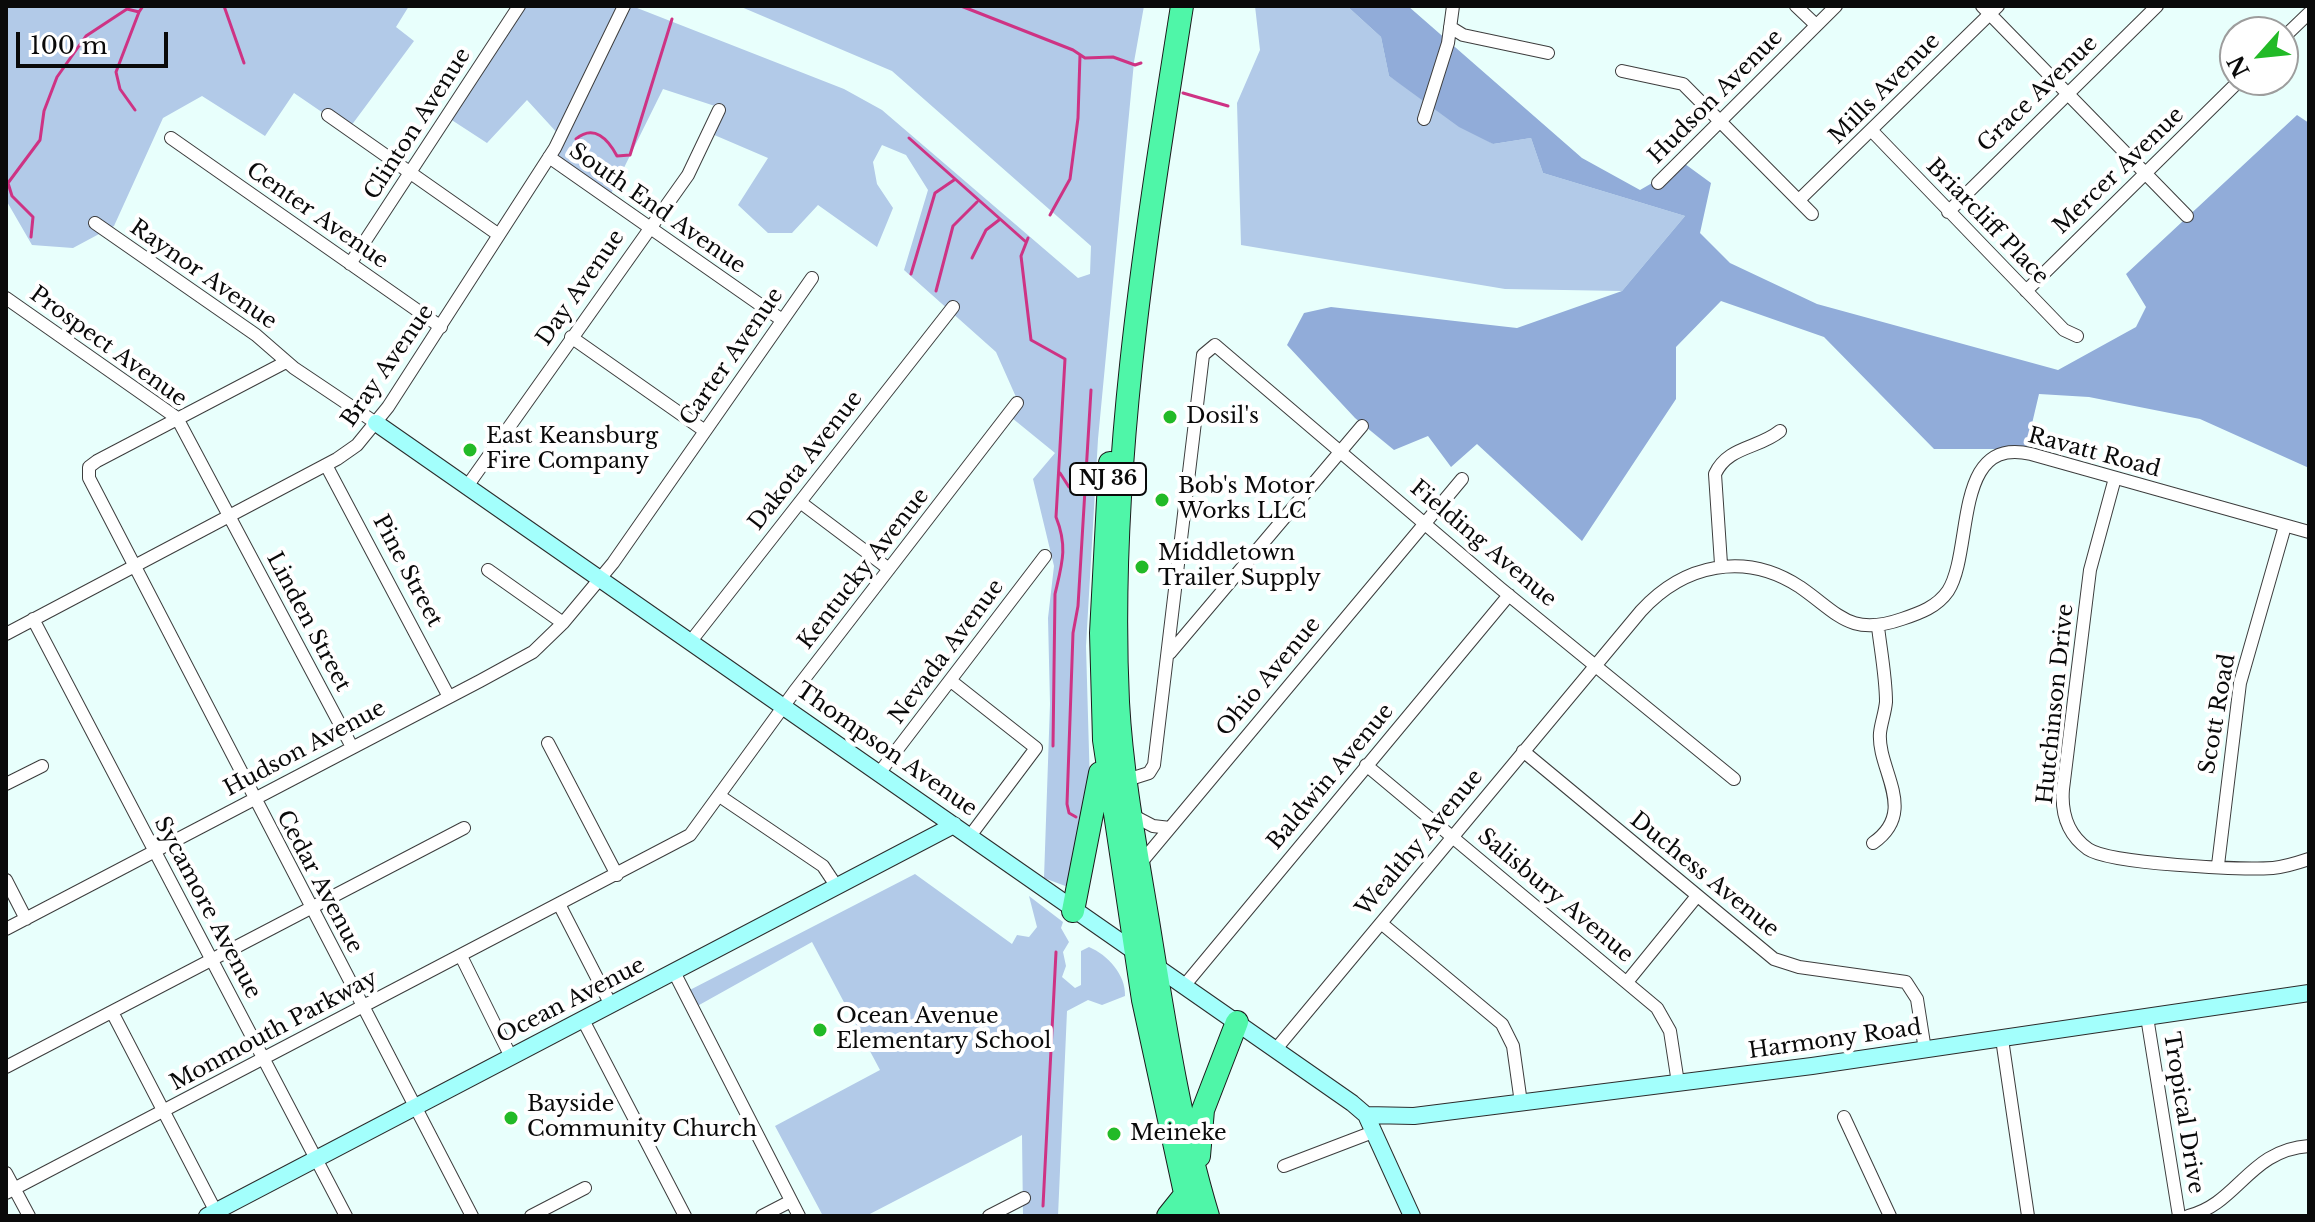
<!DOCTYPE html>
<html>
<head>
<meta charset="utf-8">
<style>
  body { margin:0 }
  #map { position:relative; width:2315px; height:1222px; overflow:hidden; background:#e8fffc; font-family:"Libre Baskerville",serif }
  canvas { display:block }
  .frame { position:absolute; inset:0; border:8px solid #0a0a0a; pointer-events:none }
  .north { position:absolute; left:2219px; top:16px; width:80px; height:80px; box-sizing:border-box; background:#fff; border:2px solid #9d9d9d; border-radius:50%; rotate:243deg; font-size:22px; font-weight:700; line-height:32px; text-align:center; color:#0a0a0a }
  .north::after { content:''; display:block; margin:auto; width:28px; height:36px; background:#22ba27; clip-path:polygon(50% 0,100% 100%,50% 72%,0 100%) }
  .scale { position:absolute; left:16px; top:32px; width:152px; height:36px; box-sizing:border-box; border:4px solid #0a0a0a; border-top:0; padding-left:10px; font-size:24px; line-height:28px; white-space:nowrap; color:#0a0a0a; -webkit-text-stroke:6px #fff; paint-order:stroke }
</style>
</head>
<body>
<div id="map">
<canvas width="2315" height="1222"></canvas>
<div class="frame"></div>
<div class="north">N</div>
<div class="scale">100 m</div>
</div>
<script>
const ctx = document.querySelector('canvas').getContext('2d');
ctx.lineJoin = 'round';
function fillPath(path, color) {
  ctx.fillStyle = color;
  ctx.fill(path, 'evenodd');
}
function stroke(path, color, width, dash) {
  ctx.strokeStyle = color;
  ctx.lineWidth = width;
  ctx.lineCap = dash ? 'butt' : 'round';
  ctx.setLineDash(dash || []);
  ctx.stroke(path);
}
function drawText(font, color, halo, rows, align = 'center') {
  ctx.font = font + ' "Libre Baskerville",serif';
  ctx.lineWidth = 8;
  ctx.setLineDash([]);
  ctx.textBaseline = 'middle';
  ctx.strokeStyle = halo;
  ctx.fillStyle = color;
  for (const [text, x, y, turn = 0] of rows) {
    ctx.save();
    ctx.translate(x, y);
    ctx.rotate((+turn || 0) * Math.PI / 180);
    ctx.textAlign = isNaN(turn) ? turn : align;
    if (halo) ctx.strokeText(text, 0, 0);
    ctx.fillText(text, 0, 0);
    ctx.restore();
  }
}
const green = new Path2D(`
  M6,6H409L396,27L414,41L348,130L294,93L265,136L202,96L163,118L114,226L73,248L32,245L6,200Z
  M515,6H632L844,89L882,110L1078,278L1090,274L1091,246L892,71L739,6H1144L1134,62L1098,439L1086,646L1090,787L1068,887L1044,878L1050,704L1048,618L1054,566L1033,479L1055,453L1012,418L1020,406L996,352L904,270L928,190L906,155L882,145L873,162L877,184L893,208L877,247L818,205L792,233H768L738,205L768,158L712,134L721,108L663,89L609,198L547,157L560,136L527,100L487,143L444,115Z
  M1255,6H1347L1381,37L1389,76L1493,144L1531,138L1543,173L1685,216L1622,291L1505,289L1241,245L1237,103L1260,50Z
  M915,874L1012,944L1017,935L1029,937L1037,927L1029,896L1063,922L1061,928L1069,942L1063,952L1066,966L1062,977L1075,988L1081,985V951L1089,947C1108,955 1126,975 1125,996L1102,1005L1088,1000L1067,1011L1058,1216H1023L1022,1135L866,1216H823L775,1126L880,1070L812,942L692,1009L684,993Z`);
const forest = new Path2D(`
  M1347,6H1408L1582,158L1640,190L1685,164L1711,183L1700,233L1730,263L1817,304L2058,370L2136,327L2146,307L2126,274L2297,115L2309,123V468L2200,419L2089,397L2039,394L2026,449H1934L1824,337L1721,301L1676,347V399L1582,541L1477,444L1451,467L1428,436L1394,450L1355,418L1287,345L1304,313L1331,307L1517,328L1622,291L1685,216L1543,173L1531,138L1493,144L1459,127L1389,76L1381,37Z`);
const stream = new Path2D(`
  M224,6L244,63
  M961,6L1073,50L1085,58L1113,57L1135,65L1141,63
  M1183,93L1228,106
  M135,110L120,89L116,72L139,12
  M909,138L1026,242
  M576,139C594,124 608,139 617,156L630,155L672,19
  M1050,215L1070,179L1078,118L1080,55
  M31,237L33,217L12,196L8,183L40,140L44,111L57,77L86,36L127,9L139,12L143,6
  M1028,238L1021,256L1031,340L1065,359L1056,517C1068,547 1062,564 1055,594L1053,746
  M972,258L986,230L999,220
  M911,274L935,193L954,180
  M936,291L953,226L977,202
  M1060,473L1069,487
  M1076,817L1069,813L1067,804L1073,633L1078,606L1091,390
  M1043,1206L1056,952`);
const street = new Path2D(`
  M1796,6L1816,25
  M1982,6L2187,216
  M1450,27L1463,35L1548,53
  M2283,38L2309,13
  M1622,71L1683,84L1812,214
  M328,115L499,235
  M1424,119L1448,43L1453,6
  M1872,131L2064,330L2077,336
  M171,138L441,327
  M549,157L782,320
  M1658,183L1836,6
  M1799,200L1998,6
  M1948,212L2157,6
  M95,223L256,335L294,368L376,423
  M350,264L519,6
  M2026,291L2240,80
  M6,298L177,418L352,747
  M571,337L705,431
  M286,362L97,461L89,467V478L472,1216
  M326,465L449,697
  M2115,478L2090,570L2063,789C2061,813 2067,834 2088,849C2110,864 2241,870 2273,868C2285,867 2297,863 2309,859
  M468,485L688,175L719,110
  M800,502L889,569
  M1721,564L1715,474C1728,446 1758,449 1780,431
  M488,570L563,623
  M33,619L346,1216
  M6,634L337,459L357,445L388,407L555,148L624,6
  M691,641L953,307
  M1170,653L1362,426
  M951,681L1036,748L970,836
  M548,743L617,875
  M1523,751L1774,959L1799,967L1906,982L1917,999L1925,1050
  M1366,765L1657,1008L1670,1031L1678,1083
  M880,772L1045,556
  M1127,780L1149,773L1154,765L1203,355L1215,345L1500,588L1734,779
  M6,784L42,766
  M721,797L823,866L837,887
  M1132,815L1153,826L1170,828
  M1873,843C1919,811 1877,770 1880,733C1881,723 1885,713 1886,702C1886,678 1881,652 1878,627
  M1139,865L1462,479
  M2218,865L2240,683L2285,526
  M6,880L26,919
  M559,904L611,1005
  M1381,923L1502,1024L1513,1046L1521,1103
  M6,929L480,681L533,652L563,623L613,563L812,278
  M461,956L511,1057
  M674,972L799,1216
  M1627,982L1697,896
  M1184,986L1509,595
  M112,1012L216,1212
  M2147,1017L2179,1216
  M583,1020L685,1216
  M2002,1039L2028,1216
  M1276,1049L1641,611C1684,564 1745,551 1800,587C1839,614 1850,637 1902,619C1920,613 1937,607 1948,591C1974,550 1952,435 2031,454L2309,532
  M6,1067L464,828
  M1844,1117L1890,1216
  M1284,1166L1373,1132
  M6,1173L29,1216
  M6,1193L690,835L794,692L1017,403
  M531,1216L585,1188
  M762,1216L791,1201
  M989,1216L1024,1198
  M2188,1216C2238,1204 2249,1150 2309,1146`);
const secondary = new Path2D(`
  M376,423L1352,1103L1366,1115L1412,1216
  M1366,1115L1414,1116L1812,1066L2309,993
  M207,1216L954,825`);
const highway = new Path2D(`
  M1182,6C1146,234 1107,471 1118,702C1122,775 1136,849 1148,921C1164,1020 1179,1120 1208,1216
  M1110,463L1101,633L1104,740L1143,1000L1190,1216
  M1073,911L1100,773
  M1199,1156L1203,1110L1237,1022
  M1168,1216L1184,1196`);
const markers = [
  [1170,417,8,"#22ba27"],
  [470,450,8,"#22ba27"],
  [1162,500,8,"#22ba27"],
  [1142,567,8,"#22ba27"],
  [820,1030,8,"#22ba27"],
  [511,1118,8,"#22ba27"],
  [1114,1134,8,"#22ba27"]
];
const shields = [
  [1108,479,76]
];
const shieldNames = [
  ["NJ 36",1108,479]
];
const streetNames = [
  ["Mills Avenue",1885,89,-45],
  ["Grace Avenue",2038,94,-44],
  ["Hudson Avenue",1716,97,-45],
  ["Clinton Avenue",418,124,-57],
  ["Mercer Avenue",2119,171,-44],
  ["South End Avenue",657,209,35],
  ["Center Avenue",317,216,35],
  ["Briarcliff Place",1987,222,46],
  ["Raynor Avenue",203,275,35],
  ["Day Avenue",581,288,-55],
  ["Prospect Avenue",108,347,36],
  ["Carter Avenue",732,357,-55],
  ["Bray Avenue",388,366,-55],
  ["Ravatt Road",2094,453,15],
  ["Dakota Avenue",806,461,-52],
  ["Fielding Avenue",1483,544,40],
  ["Kentucky Avenue",864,569,-52],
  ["Pine Street",407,571,62],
  ["Linden Street",308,622,62],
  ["Nevada Avenue",947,652,-53],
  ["Ohio Avenue",1269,677,-50],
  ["Hutchinson Drive",2056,704,-84],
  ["Scott Road",2218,714,-80],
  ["Hudson Avenue",305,749,-28],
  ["Thompson Avenue",886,750,35],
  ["Baldwin Avenue",1331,777,-50],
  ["Wealthy Avenue",1420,843,-50],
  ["Duchess Avenue",1704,875,39],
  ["Cedar Avenue",319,882,62],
  ["Salisbury Avenue",1555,896,40],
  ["Sycamore Avenue",207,908,62],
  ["Ocean Avenue",571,1001,-27],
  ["Monmouth Parkway",274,1031,-28],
  ["Harmony Road",1835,1040,-8],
  ["Tropical Drive",2183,1113,81]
];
const poiNames = [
  ["Dosil's",1186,417],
  ["East Keansburg",486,437],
  ["Fire Company",486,462],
  ["Bob's Motor",1178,487],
  ["Works LLC",1178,512],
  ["Middletown",1158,554],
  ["Trailer Supply",1158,579],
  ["Ocean Avenue",836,1017],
  ["Elementary School",836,1042],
  ["Bayside",527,1105],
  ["Community Church",527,1130],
  ["Meineke",1130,1134]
];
fillPath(green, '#b2cae8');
fillPath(forest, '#91acd9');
stroke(stream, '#ce3384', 3);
stroke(street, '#3d3d3d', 14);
stroke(secondary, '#2c2c2c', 18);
stroke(highway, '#1b1b1b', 24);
stroke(street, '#fff', 12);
stroke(secondary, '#a3fffc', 16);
stroke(highway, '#4ff6a8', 22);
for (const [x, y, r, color] of markers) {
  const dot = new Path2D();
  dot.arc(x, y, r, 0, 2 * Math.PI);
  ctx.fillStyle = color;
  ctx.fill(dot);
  stroke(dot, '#fff', 3);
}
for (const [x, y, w] of shields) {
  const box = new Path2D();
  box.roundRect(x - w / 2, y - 16, w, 32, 6);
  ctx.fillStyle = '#fff';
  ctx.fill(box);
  stroke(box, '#0a0a0a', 2);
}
drawText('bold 20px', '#0a0a0a', null, shieldNames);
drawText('22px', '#0a0a0a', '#fff', streetNames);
drawText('22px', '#0a0a0a', '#fff', poiNames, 'left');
</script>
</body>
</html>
